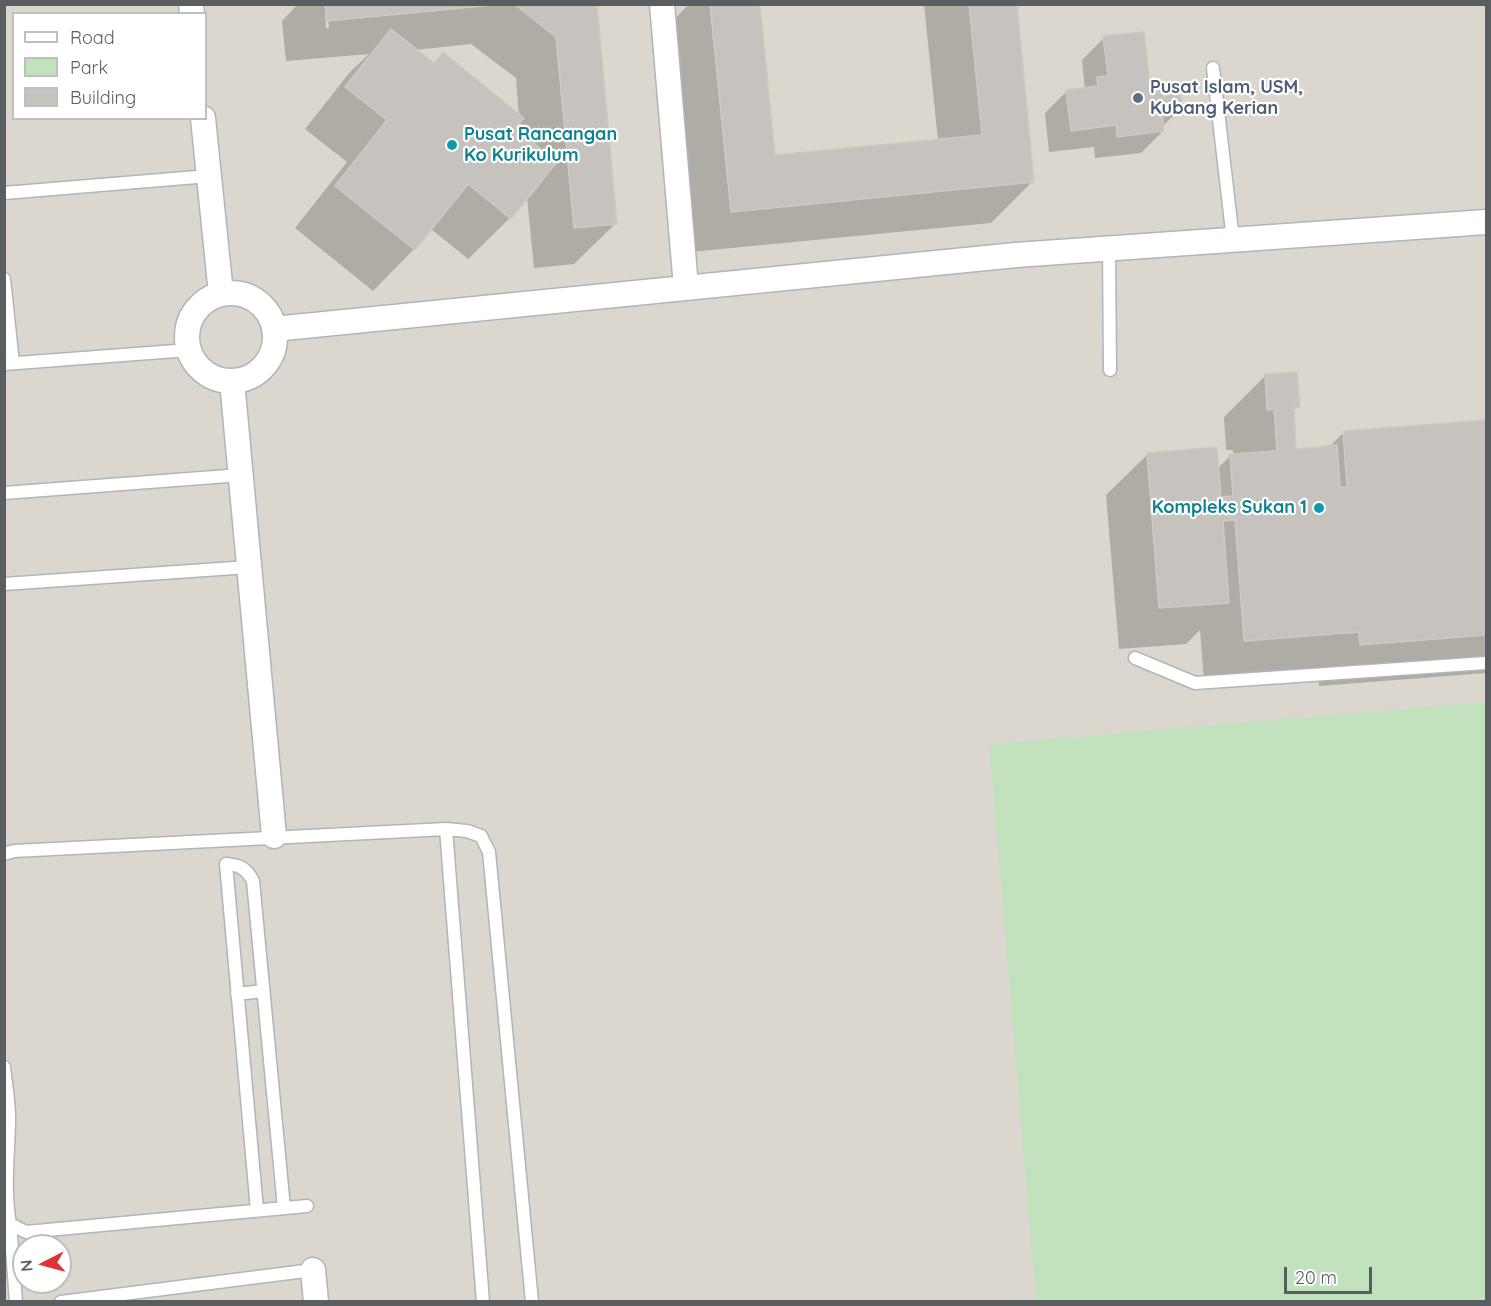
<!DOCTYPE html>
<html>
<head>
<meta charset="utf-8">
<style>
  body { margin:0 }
  #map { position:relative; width:1491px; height:1306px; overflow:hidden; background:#ece8e1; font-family:Quicksand,sans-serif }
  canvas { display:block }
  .frame { position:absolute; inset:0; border:6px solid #595e61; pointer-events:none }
  .legend { position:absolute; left:12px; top:12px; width:195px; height:108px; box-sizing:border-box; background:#fff; border:2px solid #bdbfc0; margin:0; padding:8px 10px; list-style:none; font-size:18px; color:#595e61 }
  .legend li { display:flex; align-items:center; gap:12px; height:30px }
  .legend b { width:30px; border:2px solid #bdbfc0 }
  .north { position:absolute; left:12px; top:1234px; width:60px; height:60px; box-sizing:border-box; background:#fff; border:2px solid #bdbfc0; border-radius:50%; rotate:264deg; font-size:16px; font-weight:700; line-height:24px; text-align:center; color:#595e61 }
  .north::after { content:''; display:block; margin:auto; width:21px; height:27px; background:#de3438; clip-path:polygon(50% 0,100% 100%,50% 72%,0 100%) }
  .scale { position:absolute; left:1284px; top:1267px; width:88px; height:27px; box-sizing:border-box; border:3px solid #595e61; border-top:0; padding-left:8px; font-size:18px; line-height:21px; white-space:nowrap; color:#595e61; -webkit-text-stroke:4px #fff; paint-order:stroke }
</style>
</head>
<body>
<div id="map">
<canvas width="1491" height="1306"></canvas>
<div class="frame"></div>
<ul class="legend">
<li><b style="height:8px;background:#fff"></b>Road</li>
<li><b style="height:16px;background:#c2e2be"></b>Park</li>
<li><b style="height:16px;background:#c6c3be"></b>Building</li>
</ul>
<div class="north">N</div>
<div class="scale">20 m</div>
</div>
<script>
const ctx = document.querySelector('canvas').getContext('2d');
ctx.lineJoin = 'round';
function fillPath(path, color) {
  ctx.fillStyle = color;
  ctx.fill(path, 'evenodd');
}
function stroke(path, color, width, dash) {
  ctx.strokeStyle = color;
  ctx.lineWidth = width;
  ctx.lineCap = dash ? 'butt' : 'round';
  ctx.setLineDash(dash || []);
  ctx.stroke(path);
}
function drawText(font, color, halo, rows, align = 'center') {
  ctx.font = font + ' Quicksand,sans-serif';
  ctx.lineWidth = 4.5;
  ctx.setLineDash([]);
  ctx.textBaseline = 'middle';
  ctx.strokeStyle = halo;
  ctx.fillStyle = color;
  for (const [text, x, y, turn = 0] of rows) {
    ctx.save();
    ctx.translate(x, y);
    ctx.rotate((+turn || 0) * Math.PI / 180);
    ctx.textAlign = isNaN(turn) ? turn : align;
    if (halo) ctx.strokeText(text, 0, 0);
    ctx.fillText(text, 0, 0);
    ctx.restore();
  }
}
const education = new Path2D(`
  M5,5H1486V1301H5ZM14,14H206V118H14ZM24,1246H60V1282H24Z`);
const green = new Path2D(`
  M1486,702V1301H1036L989,744Z`);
const shadow = new Path2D(`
  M298,4H595L616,223L574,264L534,268L527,197L510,218L468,259L431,229L414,249L373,291L295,228L347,162L305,129L350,72L369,54L286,61L282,21ZM325,14H328L329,28H326ZM471,44L516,78L519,116L443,54L433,64L415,50ZM520,120L521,135L513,129Z
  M689,4H759L774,157L938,141L924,4H1015L1033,181L991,223L690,252L668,26Z
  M1104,38L1149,86L1181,108L1162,127L1163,131L1141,153L1095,158L1094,147L1049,152L1045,113L1067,91L1085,89L1082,60Z
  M1265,376L1298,406L1292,412L1295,450L1328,448L1344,432L1486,421V673L1319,686L1318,673L1204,682L1200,630L1186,644L1119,649L1106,495L1148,454L1217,469L1230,456H1233V450H1226L1224,417Z`);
const building = new Path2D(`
  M325,4H504L327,21Z
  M514,4H597L617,224L574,228L556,37Z
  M710,4H760L775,155L982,135L969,4H1017L1034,182L731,212Z
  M391,29L434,63L443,52L524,118L515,128L557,162L511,219L468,184L415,250L335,186L387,120L345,87Z
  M1144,32L1150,84L1158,83L1159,90L1180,88L1182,109L1162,111L1164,131L1117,137L1116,125L1071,131L1066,90L1098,86L1097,77L1108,76L1103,36Z
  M1297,372L1300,407H1294L1296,449L1337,445L1340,487H1347L1343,431L1486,420V635L1360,645L1359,632L1244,641L1235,520L1223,521L1229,603L1159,608L1147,453L1217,447L1221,497L1233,496L1230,454L1277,451L1274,409L1267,410L1265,374Z`);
const lane = new Path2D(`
  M1213,68L1233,240
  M4,193L209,176
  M1109,248L1110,370
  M4,279L13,363
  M4,364L189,350
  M4,493L241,475
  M4,584L249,567
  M1135,658L1195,683L1486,663
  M446,829L467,831L481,836L489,852L532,1302
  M4,854L14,851L446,829L483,1302
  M237,994L263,991
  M4,1067C6,1086 10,1105 9,1124C8,1159 4,1189 10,1224L26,1232L307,1206
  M257,1210L226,864C240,865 246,868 253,881L284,1208
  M10,1224L16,1302
  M61,1302L313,1270`);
const street = new Path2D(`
  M191,4L192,14
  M662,4L686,287
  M203,118L221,294
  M187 337a44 44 0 1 1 88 0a44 44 0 1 1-88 0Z
  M274,329L1016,255L1486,222
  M232,381L274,836
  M313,1270L316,1302`);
const markers = [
  [1138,98,6,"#5c6f8a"],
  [452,145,6,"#0f9aa8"],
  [1319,508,6,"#0f9aa8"]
];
const serviceNames = [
  ["Pusat Islam, USM,",1150,88],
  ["Kubang Kerian",1150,109]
];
const cultureNames = [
  ["Pusat Rancangan",464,135],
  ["Ko Kurikulum",464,156],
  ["Kompleks Sukan 1",1307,508,"right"]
];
fillPath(education, '#dbd7cf');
fillPath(green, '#c2e2be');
fillPath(shadow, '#0003');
fillPath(building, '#c6c3be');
stroke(building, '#d0c9c0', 1.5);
stroke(lane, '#b2b4b8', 15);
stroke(street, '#b2b4b8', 27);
stroke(lane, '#fff', 12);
stroke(street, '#fff', 24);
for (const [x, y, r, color] of markers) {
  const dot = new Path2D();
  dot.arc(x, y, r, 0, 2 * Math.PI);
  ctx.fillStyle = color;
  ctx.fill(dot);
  stroke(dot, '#fff', 2);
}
drawText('bold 18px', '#4e5e75', '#fff', serviceNames, 'left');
drawText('bold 18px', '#0d838f', '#fff', cultureNames, 'left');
</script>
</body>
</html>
